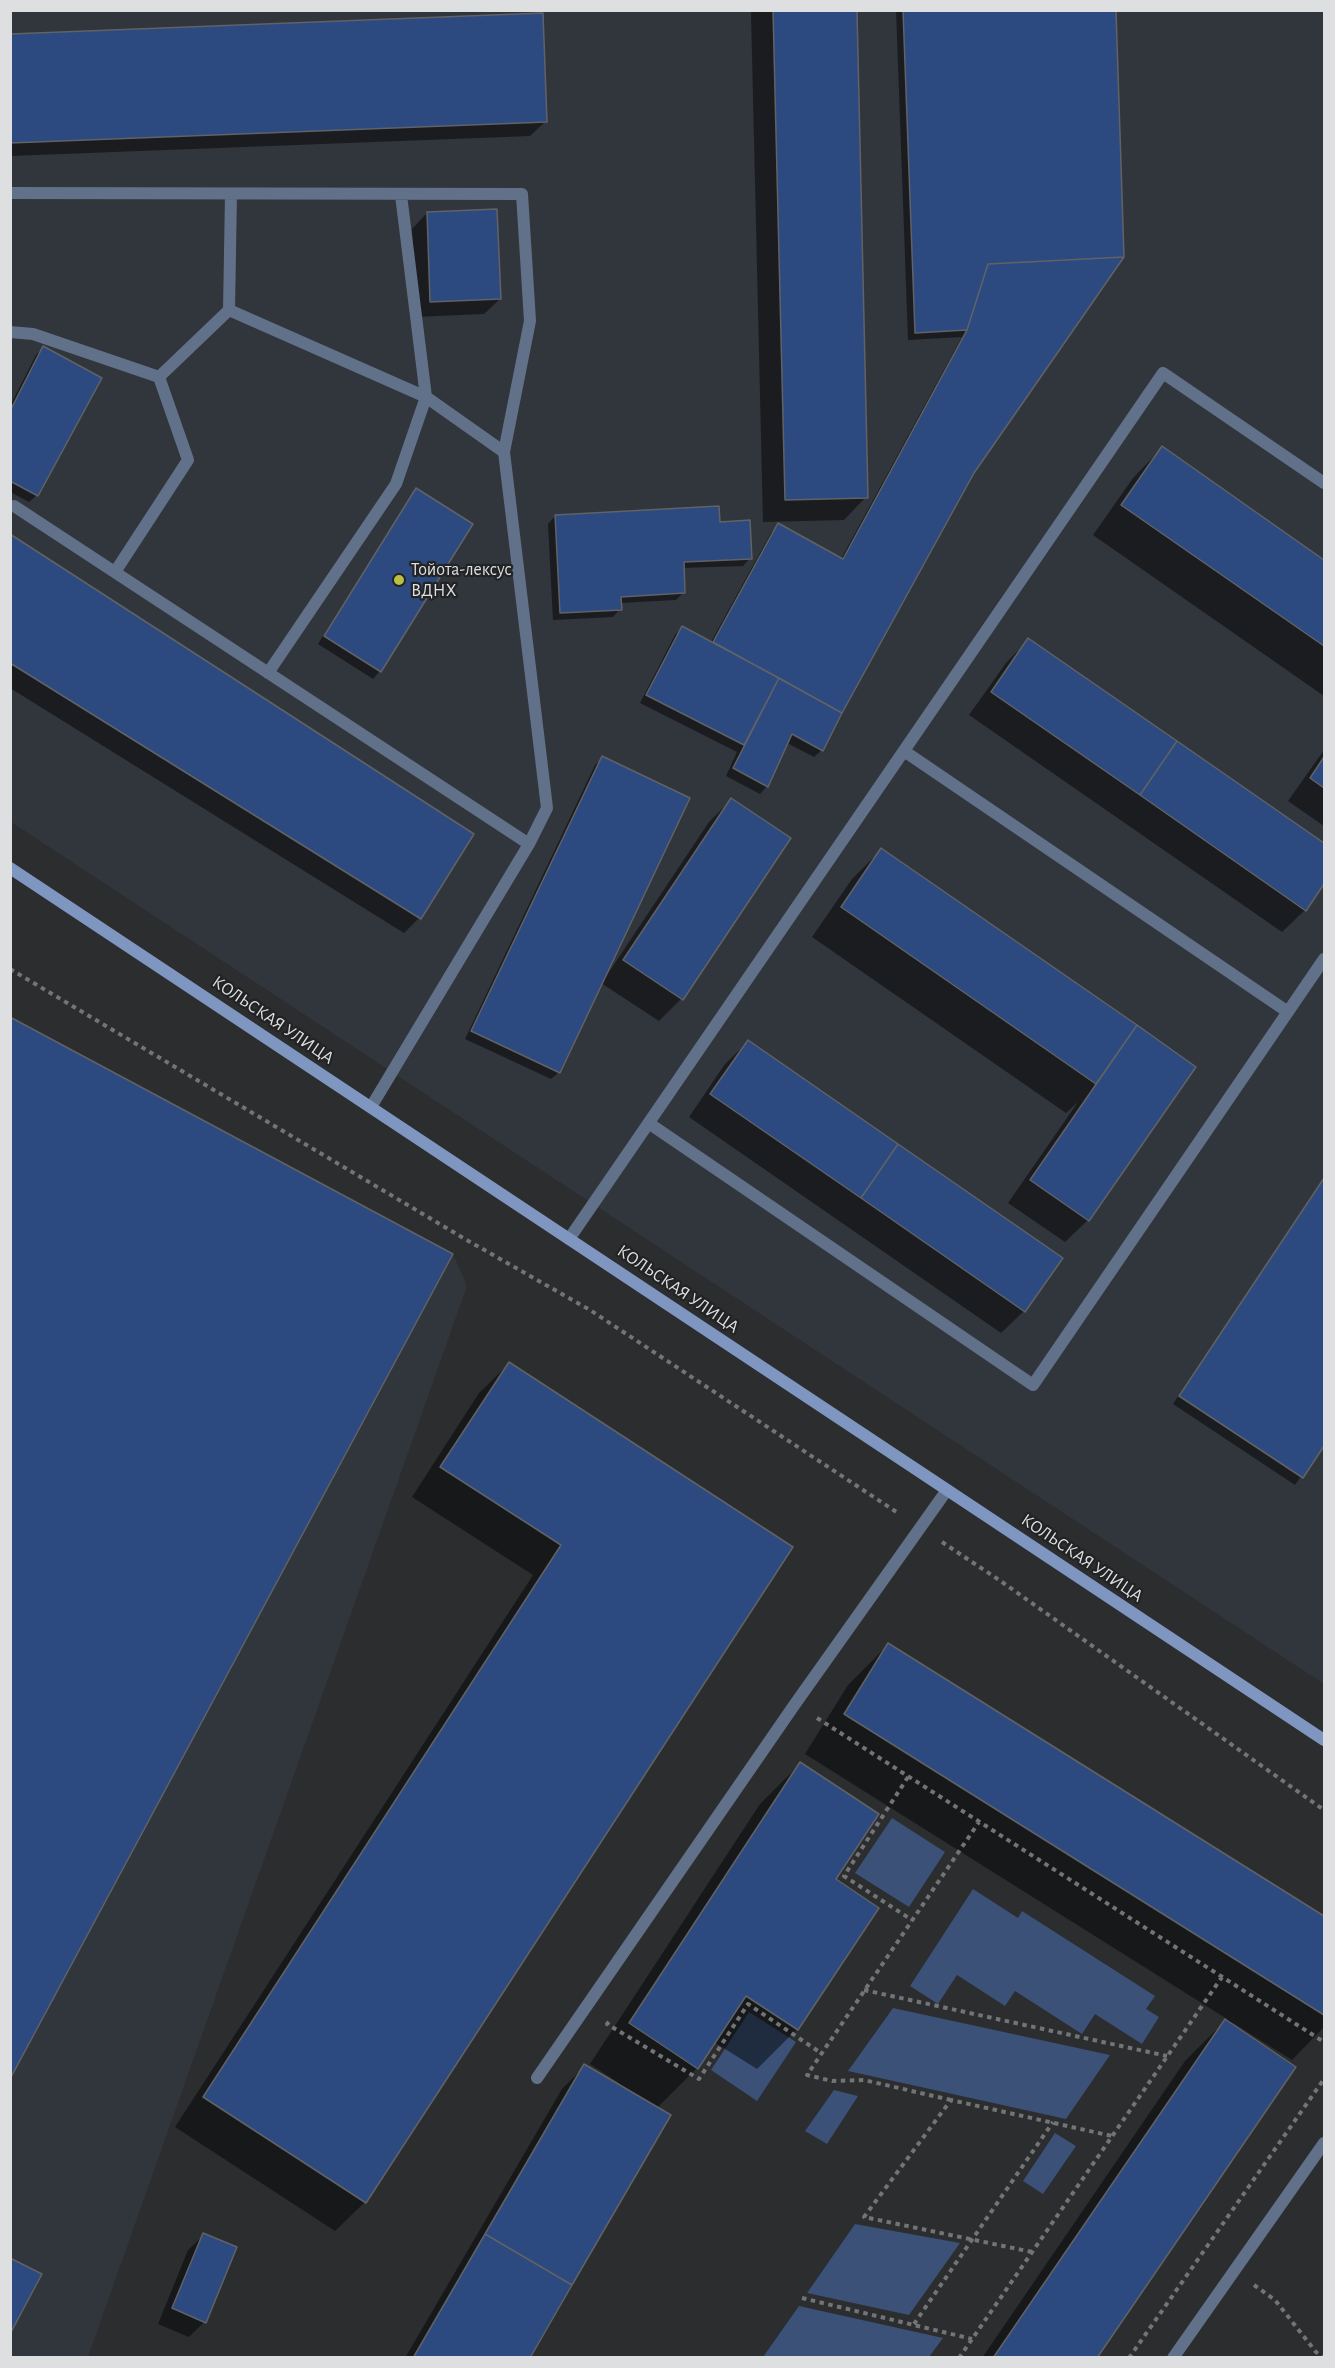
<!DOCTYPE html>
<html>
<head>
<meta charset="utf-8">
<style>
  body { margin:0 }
  #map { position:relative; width:1335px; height:2368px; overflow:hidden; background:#2b2d2f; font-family:"Alegreya Sans",sans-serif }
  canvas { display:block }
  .frame { position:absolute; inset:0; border:12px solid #dedfe0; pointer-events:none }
</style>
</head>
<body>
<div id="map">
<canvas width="1335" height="2368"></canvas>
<div class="frame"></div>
</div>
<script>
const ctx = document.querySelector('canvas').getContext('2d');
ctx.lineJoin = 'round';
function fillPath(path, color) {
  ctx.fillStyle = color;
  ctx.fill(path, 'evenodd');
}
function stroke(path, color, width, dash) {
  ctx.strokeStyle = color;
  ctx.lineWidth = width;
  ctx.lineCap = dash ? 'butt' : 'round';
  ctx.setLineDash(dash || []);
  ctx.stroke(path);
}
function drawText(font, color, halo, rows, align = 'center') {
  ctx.font = font + ' "Alegreya Sans",sans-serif';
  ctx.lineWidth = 4.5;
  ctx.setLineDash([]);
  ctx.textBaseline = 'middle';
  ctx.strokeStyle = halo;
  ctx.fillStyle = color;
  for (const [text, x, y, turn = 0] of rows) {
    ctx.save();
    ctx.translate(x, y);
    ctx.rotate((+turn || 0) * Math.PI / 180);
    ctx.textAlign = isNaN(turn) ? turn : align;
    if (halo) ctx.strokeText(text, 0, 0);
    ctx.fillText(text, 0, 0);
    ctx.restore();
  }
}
const built = new Path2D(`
  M10,11H1324V1684L11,822Z
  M10,1017L453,1254L467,1286L88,2357H11Z`);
const green = new Path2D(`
  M892,1818L945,1852L909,1907L855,1873Z
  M973,1889L1018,1918L1022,1911L1155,1996L1146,2009L1159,2017L1142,2044L1095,2014L1082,2034L1015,1991L1005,2006L957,1975L938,2004L910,1986Z
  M893,2008L1110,2055L1066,2119L848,2071Z
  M749,2012L796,2042L757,2101L711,2070Z
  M834,2090L858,2096L827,2144L805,2131Z
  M1055,2133L1076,2146L1043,2194L1023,2181Z
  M855,2224L960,2243L909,2315L807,2293Z
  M799,2306L943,2338L929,2357H763Z`);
const shadow = new Path2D(`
  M753,10H855L866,497L844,520L763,522L751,13Z
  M896,10H1115L972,472L822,750L814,757L787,743L767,786L760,794L726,776L737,752L640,703L675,635L682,627L711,642L771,533L779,525L841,559L962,337L908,340Z
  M10,35L546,121L530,136L10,156Z
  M427,213L500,299L484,314L415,317L412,229Z
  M43,348L37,495L29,502L10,492V406L36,355Z
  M1162,448L1324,561V696L1093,535L1133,478Z
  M416,490L380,671L373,679L318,644L409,498Z
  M555,516L718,524L750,558L743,566L682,568L684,592L676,600L620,603V609L613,617L553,620L548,524Z
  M10,536L472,834L419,918L404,933L10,688Z
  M1028,640L1324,845V881L1305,910L1282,932L969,715L1006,663Z
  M1324,750V826L1288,801Z
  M603,758L605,978L709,822L731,800L681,999L659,1021L601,983L559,1072L551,1079L465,1039L595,765Z
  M881,850L1194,1067L1088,1220L1065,1242L1008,1203L1078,1102L1066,1113L812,937L852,879Z
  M748,1042L1024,1311L1001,1333L689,1117L725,1064Z
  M1324,1177V1443L1295,1485L1173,1404Z
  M509,1364L791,1547L365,2202L335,2231L175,2127L533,1575L412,1497L479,1393Z
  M888,1645L1324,1918V2027L1292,2060L1233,2023L1095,2358H982L1185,2061L1227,2019L805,1754L848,1685Z
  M800,1764L834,1880L797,2029L757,2069L714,2042L697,2068L657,2108L528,2358H405L562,2089L585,2066L617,2085L619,2083L590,2064L760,1804Z
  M204,2235V2322L189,2337L158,2324L188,2250Z`);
const building = new Path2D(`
  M773,10H857L868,498L785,500Z
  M903,10H1116L1124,257L988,264L967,330L915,333Z
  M543,13L547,122L10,143V34Z
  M497,209L501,299L430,302L427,212Z
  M1124,257L974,473L842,713L713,642L778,523L843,559L967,330L988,264Z
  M43,346L102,378L38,496L10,481V411Z
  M1162,446L1324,560V646L1121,505Z
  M416,488L473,524L381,672L324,636Z
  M719,506L720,522L750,520L752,559L684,562L685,593L621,597L622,610L560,613L555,515Z
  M10,534L474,834L421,919L10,663Z
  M682,626L779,678L744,745L646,695Z
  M1028,638L1177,741L1140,795L991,692Z
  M779,678L842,713L823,751L792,734L768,787L733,768Z
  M1177,741L1324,843V884L1306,911L1140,795Z
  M602,756L690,798L560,1073L471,1031Z
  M1324,757V788L1310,778Z
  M731,798L791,838L683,1000L623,960Z
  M881,848L1137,1025L1096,1084L841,907Z
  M10,1017L453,1254L10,2079Z
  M1137,1025L1196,1067L1089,1221L1030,1180Z
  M748,1040L898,1144L861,1198L710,1094Z
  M898,1144L1063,1258L1025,1312L861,1198Z
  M1324,1178V1446L1303,1478L1179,1396Z
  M509,1362L793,1547L366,2203L203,2097L561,1545L440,1467Z
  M888,1643L1324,1916V2015L844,1714Z
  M800,1762L879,1814L836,1879L879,1908L798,2030L746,1996L698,2069L629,2023Z
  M1225,2019L1296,2067L1097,2358H993Z
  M584,2064L671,2115L572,2285L485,2234Z
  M203,2233L237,2247L206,2323L172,2308Z
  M485,2234L572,2285L530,2358H413Z
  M10,2258L42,2274L10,2334Z`);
const path = new Path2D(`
  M10,969L465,1239L590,1310L898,1513
  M942,1542L1002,1582L1324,1810
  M817,1718L1324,2042
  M908,1777L844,1876L912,1920
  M864,1990L1167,2056
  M609,2022L607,2024L699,2079L748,2004L821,2053
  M951,2100L864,2080L832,2081L807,2075L979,1822
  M1032,2252L864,2217L951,2100L1112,2136
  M1254,2285L1275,2300L1316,2352L1324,2358
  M802,2298L972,2339
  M914,2324L1053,2122
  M959,2358L1222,1977
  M1129,2358L1324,2079`);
const service = new Path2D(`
  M10,193L522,194L530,321L504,452L547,808L529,844L371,1107
  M231,194L229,310L426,397L396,484L268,673
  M401,195L426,397L504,452
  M10,332L33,334L159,377L229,310
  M14,506L529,844
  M115,572L188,460L159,377
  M904,751L1288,1012
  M650,1124L1033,1385L1324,959
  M569,1239L1163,373L1324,483
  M537,2078L795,1704L947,1490
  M1173,2358L1324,2143`);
const secondary = new Path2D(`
  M10,868L1324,1740`);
const markers = [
  [399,580,6,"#bbc044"]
];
const poiNames = [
  ["Тойота-лексус",411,570],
  ["ВДНХ",411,591]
];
const streetNames = [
  ["КОЛЬСКАЯ УЛИЦА",273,1020,34],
  ["КОЛЬСКАЯ УЛИЦА",678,1289,34],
  ["КОЛЬСКАЯ УЛИЦА",1082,1558,34]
];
fillPath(built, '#31353c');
fillPath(green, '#3b5177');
fillPath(shadow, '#0007');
fillPath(building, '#2c4a80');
stroke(building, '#616265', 1.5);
stroke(path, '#727475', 4, [4.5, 4.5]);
stroke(service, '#62718a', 12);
stroke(secondary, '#7f97c0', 12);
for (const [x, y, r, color] of markers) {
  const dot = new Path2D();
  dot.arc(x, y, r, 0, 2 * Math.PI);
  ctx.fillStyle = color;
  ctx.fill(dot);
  stroke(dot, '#222325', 2);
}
drawText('18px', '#dedfe0', '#222325', poiNames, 'left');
drawText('18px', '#dedfe0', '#222325', streetNames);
</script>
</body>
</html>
